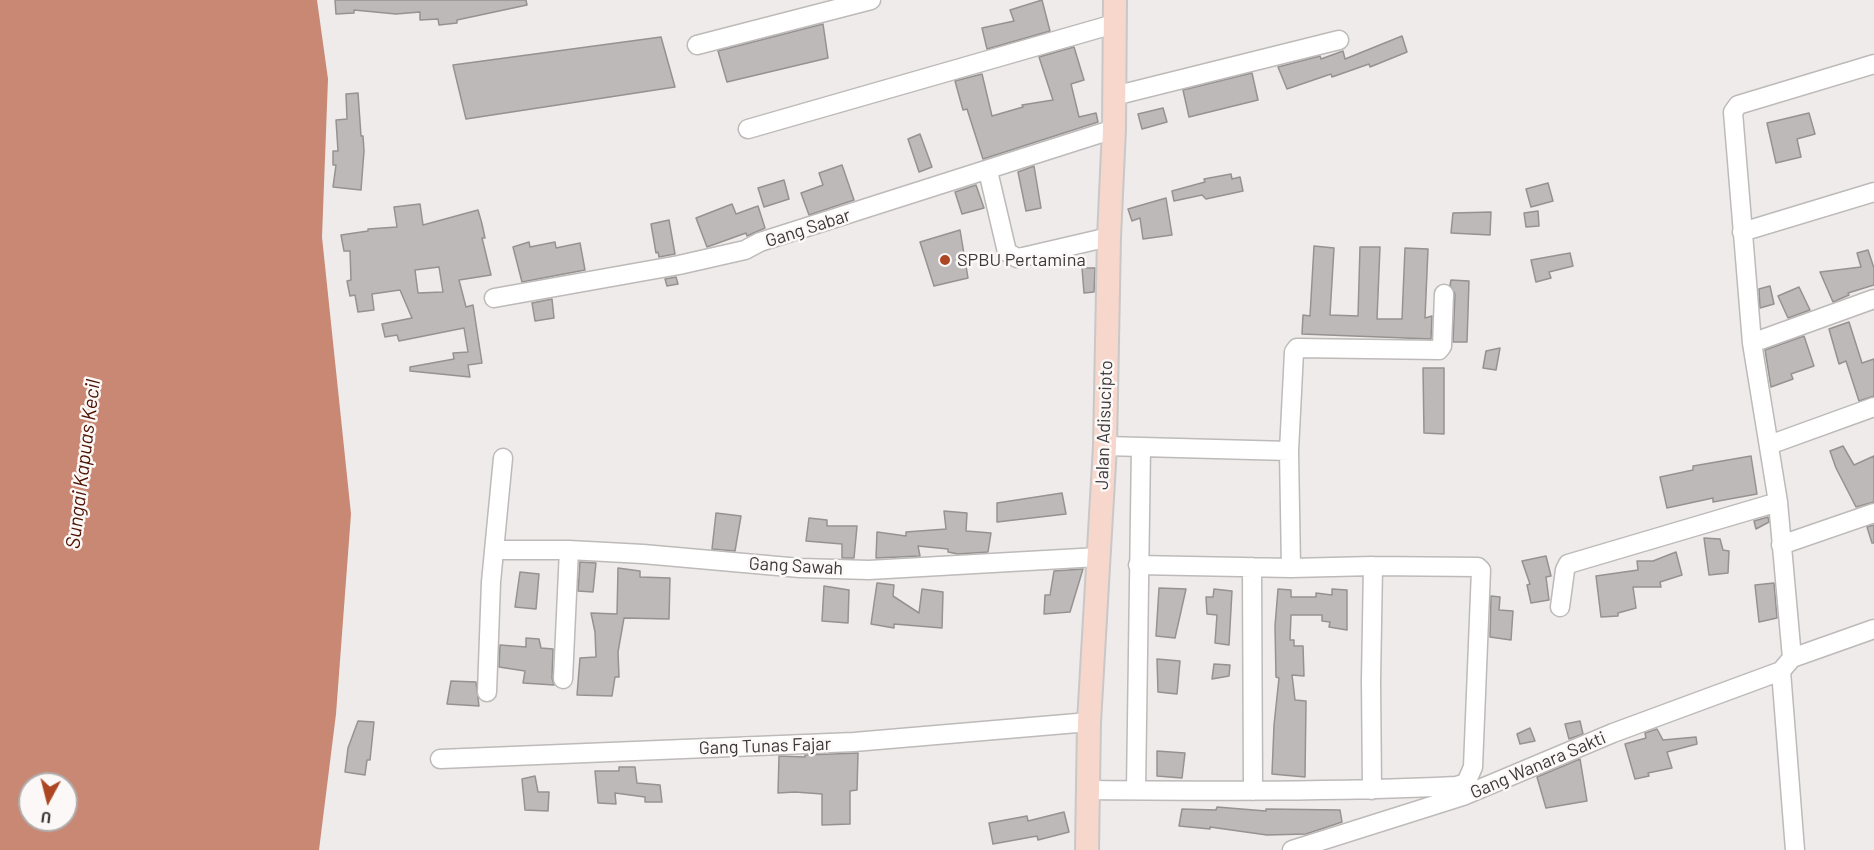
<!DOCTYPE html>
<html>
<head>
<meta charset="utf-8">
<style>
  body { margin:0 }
  #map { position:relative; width:1874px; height:850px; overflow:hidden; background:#eeebea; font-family:Barlow,sans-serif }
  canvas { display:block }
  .north { position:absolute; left:18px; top:772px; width:60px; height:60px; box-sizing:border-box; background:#fcf8f7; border:2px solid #afacab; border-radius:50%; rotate:187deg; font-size:16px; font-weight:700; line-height:24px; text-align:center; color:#3b3939 }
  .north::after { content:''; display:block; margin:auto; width:21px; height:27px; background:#ad4623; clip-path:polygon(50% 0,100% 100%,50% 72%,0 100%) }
</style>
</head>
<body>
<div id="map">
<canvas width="1874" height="850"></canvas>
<div class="north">U</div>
</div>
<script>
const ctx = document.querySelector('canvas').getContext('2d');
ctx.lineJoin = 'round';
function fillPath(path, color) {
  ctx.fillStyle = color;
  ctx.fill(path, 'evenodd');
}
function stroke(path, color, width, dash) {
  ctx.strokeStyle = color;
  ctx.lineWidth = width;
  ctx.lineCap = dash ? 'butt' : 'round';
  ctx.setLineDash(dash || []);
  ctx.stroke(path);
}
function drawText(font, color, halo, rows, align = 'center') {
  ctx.font = font + ' Barlow,sans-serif';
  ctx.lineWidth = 5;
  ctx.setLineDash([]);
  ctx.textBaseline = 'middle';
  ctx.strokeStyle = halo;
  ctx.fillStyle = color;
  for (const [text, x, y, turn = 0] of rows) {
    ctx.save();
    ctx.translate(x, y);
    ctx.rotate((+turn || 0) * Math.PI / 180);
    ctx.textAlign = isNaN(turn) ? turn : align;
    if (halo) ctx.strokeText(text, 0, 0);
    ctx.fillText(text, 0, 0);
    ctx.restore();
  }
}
const water = new Path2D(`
  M0,0H317L328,79L322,237L351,514L336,714L319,850H0ZM30,784H66V820H30Z`);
const building = new Path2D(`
  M335,0H526L527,5L457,20V23L439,25L438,19L420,20V12L396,14L354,10V13L336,14Z
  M1042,0L1050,31L987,49L982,28L1014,21L1010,10Z
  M823,24L828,58L727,82L718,51Z
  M1402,36L1407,52L1370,67L1369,64L1332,77L1331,74L1287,89L1278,67L1320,56L1321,59L1343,51L1345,59Z
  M661,37L675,87L466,119L453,65Z
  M1074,47L1084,80L1071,84L1079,117L1096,113L1098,122L983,159L967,109L963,110L955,81L982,74L992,116L1023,107L1022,105L1053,100L1039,57Z
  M1252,73L1258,100L1189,117L1183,90Z
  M358,93L361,136H363L364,151L361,190L333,187L336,165H333V151H338L336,120L347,119L346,94Z
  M1163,108L1167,122L1142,129L1138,114Z
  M1809,113L1815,134L1797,139L1801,157L1776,163L1767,123Z
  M920,134L932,167L919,172L908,139Z
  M842,165L854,200L809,215L801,193L823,185L819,173Z
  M1034,166L1041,208L1026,211L1018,172Z
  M1231,174L1232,179L1240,177L1243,191L1206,199L1202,195L1174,201L1172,191L1205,182L1204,179Z
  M784,180L789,199L764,207L758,188Z
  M1548,183L1553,201L1531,207L1526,189Z
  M976,185L984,208L962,214L955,192Z
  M1166,198L1172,235L1143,239L1140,218L1132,221L1128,209Z
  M420,204L423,225L478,210L482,224L485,238H482L491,275L459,280L466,307L473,305L482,363L468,365L470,377L410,371V367L454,359L453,353L468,352L464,328L399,341L397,335L385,337L382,324L412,318L400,290L372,294L374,310L358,312L355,295L350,296L347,281L351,280L350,251H344L341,235L368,231V229L397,227L394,207ZM439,267L443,292L418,293L415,270Z
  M732,204L736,214L758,206L765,228L747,236L746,233L707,247L696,218Z
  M1538,211L1539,226L1526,227L1524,213Z
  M1491,212L1490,235L1451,233L1453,213Z
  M669,220L675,254L659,257L658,252L656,253L651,224Z
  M960,230L968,278L934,286L920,242Z
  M529,242L530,247L555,242L556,248L580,243L585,270L522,282L513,247Z
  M1314,246L1334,248L1330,315L1358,316L1360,247H1380L1377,319H1402L1405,248L1428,249L1425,318L1432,316L1431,339L1302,334L1303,315L1310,316Z
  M1868,250L1874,268V285L1848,293L1849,295L1833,302L1820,272L1861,267L1857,253Z
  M1570,253L1573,266L1549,272L1551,278L1536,282L1531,260Z
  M1082,268H1095L1094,292L1084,293Z
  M676,277L678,284L667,286L665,279Z
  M1451,280L1469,281L1467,342H1453L1455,294L1450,285Z
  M1770,286L1774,304L1760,308L1759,289Z
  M1799,287L1810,310L1788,318L1778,296Z
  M552,299L554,318L535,321L532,303Z
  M1849,322L1862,363L1874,359V396L1859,401L1846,361L1839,364L1829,329Z
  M1804,336L1814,366L1791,374L1793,379L1771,387L1765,350Z
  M1500,348L1496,370L1483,368L1486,351Z
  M1423,368H1444V434L1424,433Z
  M1843,446L1854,465L1874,456V502L1856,507L1836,468L1830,451Z
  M1751,456L1757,494L1713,502V498L1667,508L1660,477L1693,470V466Z
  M1062,493L1066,514L997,522V503Z
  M944,511L967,513L966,531L991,533L988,552L958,554L948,552V549L918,546L920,556L876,558L877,532L906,536V532L946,529Z
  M716,513L741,516L735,551L712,549Z
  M1768,517L1769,522L1756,529L1754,521Z
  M809,518L827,520V526H857L854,558H842V544L806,541Z
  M1874,525V543H1872L1867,527Z
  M1704,538L1720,539L1723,550L1729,551L1728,573L1709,575Z
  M1676,552L1682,575L1660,582L1661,587H1633L1636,608L1618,613V616L1601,617L1596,576L1638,570L1637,561H1653Z
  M1546,556L1551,576L1546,577L1549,600L1531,603L1527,585L1530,584L1522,561Z
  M580,562L596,563L593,592L578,591Z
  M618,568L640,571V577L670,578L669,619L624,618L618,652L619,677H615L612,696L577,695L580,658L596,657L595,632L591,613L617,614Z
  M1083,569L1070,612L1044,614L1045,595H1050L1054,571Z
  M520,572L539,574L536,609L515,607Z
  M877,583L894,585L893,596L919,613L922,589L943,592L942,628L894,624V628L871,624Z
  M1774,583L1777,618L1759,622L1755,585Z
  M824,586L849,590L848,623L822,621Z
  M1159,588L1186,589L1175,638L1156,636Z
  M1214,589L1232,591L1229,645L1215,643L1217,615L1207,614L1206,597H1213Z
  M1278,589L1291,590V597H1316V593L1332,595V589L1347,590V630L1329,627L1330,622L1322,621V615H1291L1290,640H1294V646H1303L1304,676L1292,675L1295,700L1306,701L1305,777L1272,774L1274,725L1279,678L1276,677L1275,626Z
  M1491,596L1500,597L1499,610L1513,611L1511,640L1490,637Z
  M526,638L539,639L541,648L553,649L552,678L554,685L523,683L525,671L499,667L500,645L526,647Z
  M1157,659L1180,661L1177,694L1158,692Z
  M1214,664L1230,665L1229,676L1212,679Z
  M451,681L476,682L479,706L447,704Z
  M358,721L374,722L370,760H367L365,775L345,772L348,748Z
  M1580,721L1583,734L1569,739L1565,724Z
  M1530,728L1535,741L1520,744L1517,734Z
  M1657,729L1663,740L1696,737L1697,744L1667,752L1672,768L1648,773L1649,776L1635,779L1625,744L1646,738L1645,733Z
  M1157,751L1185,753L1182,778L1157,776Z
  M858,753L857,790L850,791V824L822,825V794L795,792L778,793L779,756L805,757V755Z
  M1580,759L1587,801L1546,808L1537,777Z
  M619,767H635L637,783L660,785L662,802H645V797L615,793L616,804L598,803L595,771H619Z
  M535,776L538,792H549L548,811L525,810L522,779Z
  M1217,807L1266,811V809L1340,810L1342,822L1306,834L1267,835L1210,827V829L1179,826L1182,809L1216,810Z
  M1064,812L1069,832L1038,840L1037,836L993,844L989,823L1027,816L1028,821Z`);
const minor = new Path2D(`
  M697,45L871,0
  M1114,96L1339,40
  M748,129L1114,24
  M988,171L1007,252L1017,258L1023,257L1109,237
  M1742,232L1874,192
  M494,298L679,265L745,250L760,242L1114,129
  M1752,343L1874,299
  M1769,445L1874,407
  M1105,446L1289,451
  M1781,545L1874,513
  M494,550H569L643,554L800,568L869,570L1098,557
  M1252,567L1253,791
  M1291,568L1289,451L1294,352L1297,348L1439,350L1442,346L1444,294
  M1560,607L1565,570L1568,564L1778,502
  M1792,658L1778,502L1752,343L1733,112L1738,105L1874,64
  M563,679L569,550
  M487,692L491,582L503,458
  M440,759L854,742L1089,722
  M1087,790C1210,791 1333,792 1456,786L1466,783L1473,767L1481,570L1478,567L1373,566L1291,568L1138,565
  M1136,790L1141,447
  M1372,790L1371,681L1373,566
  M1292,850L1463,796L1613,733L1781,671
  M1795,850L1781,671L1792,658L1874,629`);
const major = new Path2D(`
  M1087,850L1089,722L1105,446L1109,237L1114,129L1115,0`);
const markers = [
  [945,260,6,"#ad4623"]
];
const streetNames = [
  ["Gang Sabar",808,228,-18],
  ["Jalan Adisucipto",1104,425,-88],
  ["Gang Sawah",796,566,3],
  ["Gang Tunas Fajar",765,746,-2],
  ["Gang Wanara Sakti",1538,765,-23]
];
const poiNames = [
  ["SPBU Pertamina",957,260]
];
const waterNames = [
  ["Sungai Kapuas Kecil",83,464,-83]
];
fillPath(water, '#c98873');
fillPath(building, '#bcb9b8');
stroke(building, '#959291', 1.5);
stroke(minor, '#bdbab9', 21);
stroke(major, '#c8c8c8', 26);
stroke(minor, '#fff', 18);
stroke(major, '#f7d6cc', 22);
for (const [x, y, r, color] of markers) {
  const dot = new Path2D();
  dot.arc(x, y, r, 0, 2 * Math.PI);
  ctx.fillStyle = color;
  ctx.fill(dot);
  stroke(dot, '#fcf8f7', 2);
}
drawText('18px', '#3b3939', '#fcf8f7', streetNames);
drawText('18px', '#3b3939', '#fcf8f7', poiNames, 'left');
drawText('italic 20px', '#4d1200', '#fcf8f7', waterNames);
</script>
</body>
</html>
